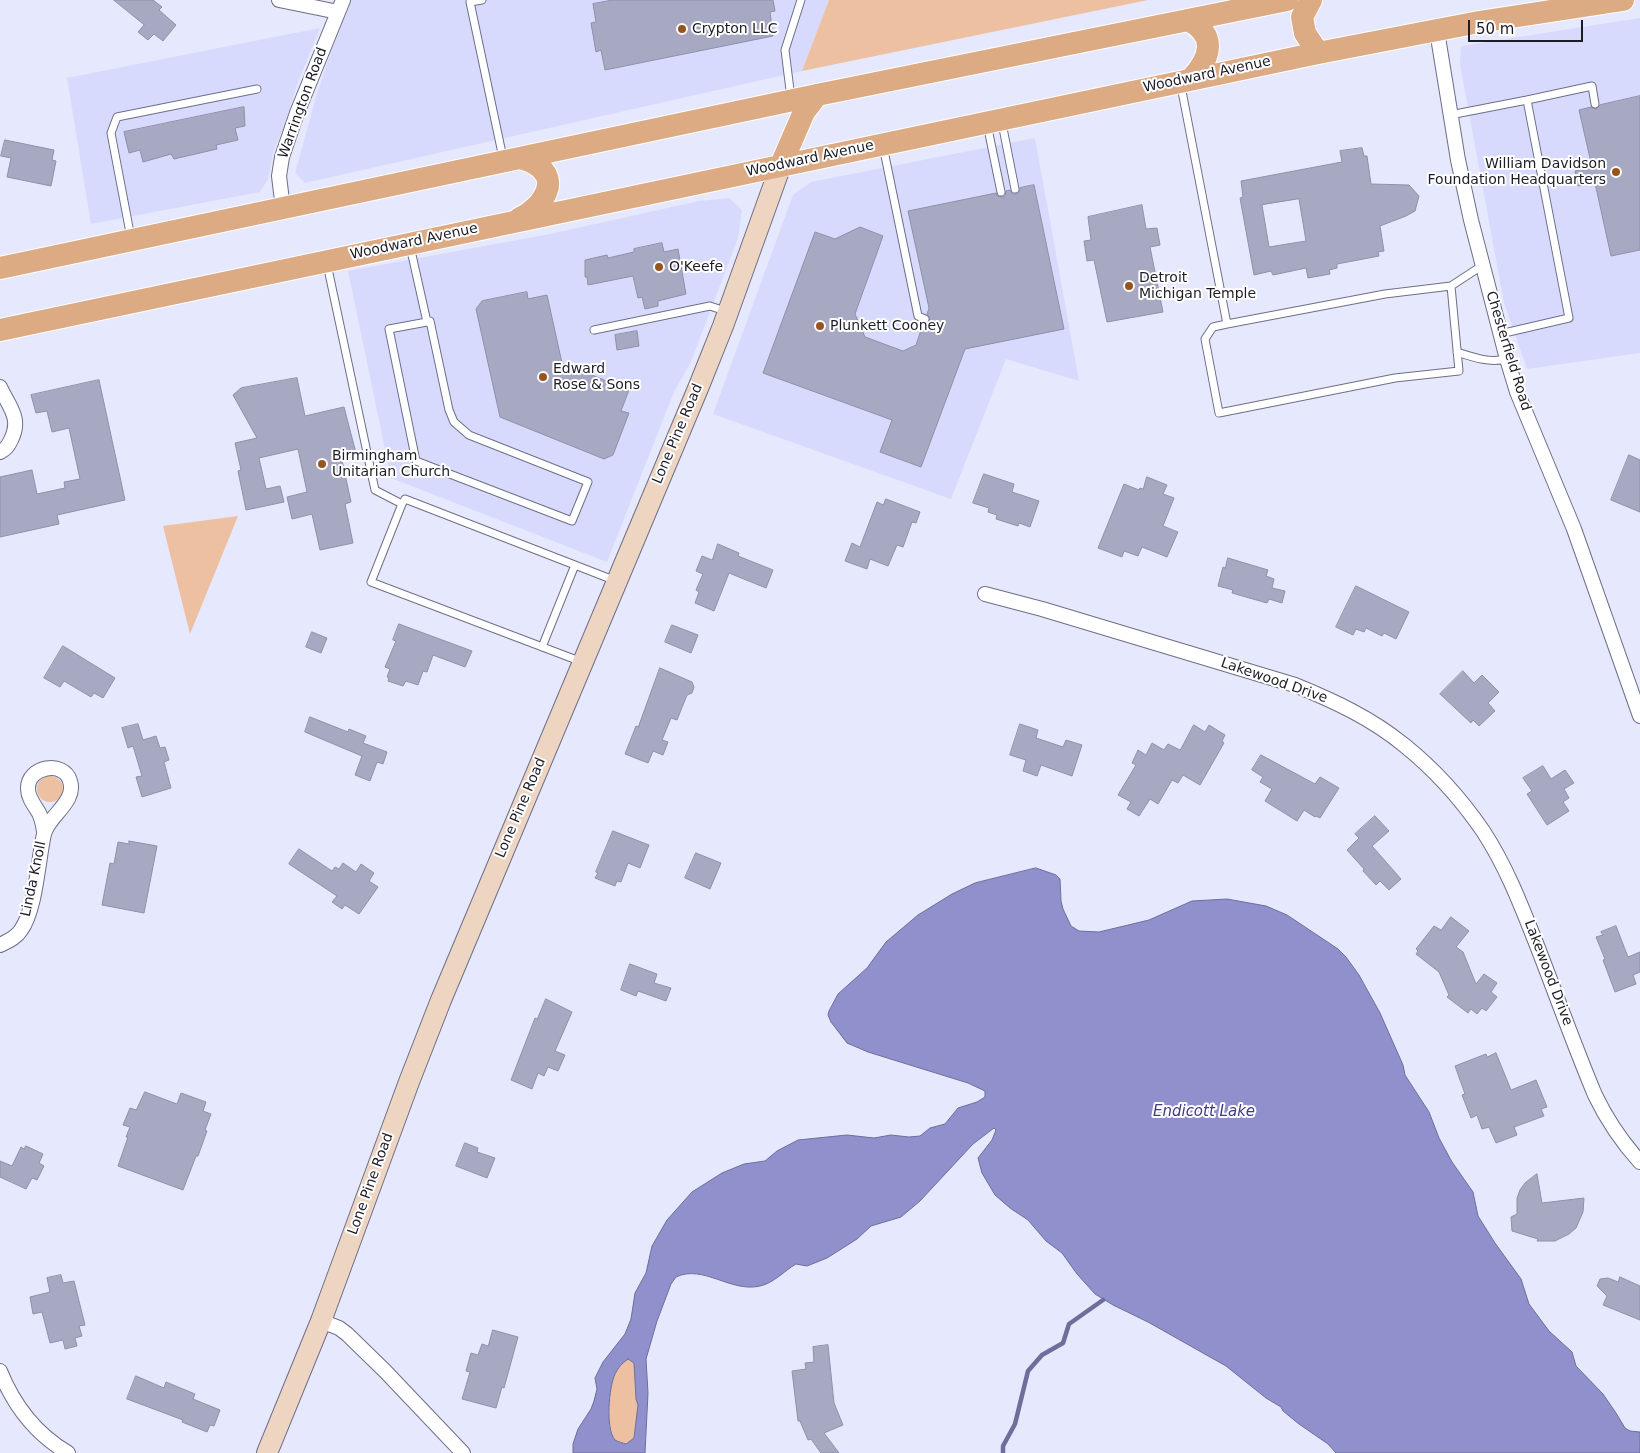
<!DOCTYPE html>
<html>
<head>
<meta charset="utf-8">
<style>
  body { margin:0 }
  #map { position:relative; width:1640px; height:1453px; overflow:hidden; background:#e6e8fe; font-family:"DejaVu Sans",sans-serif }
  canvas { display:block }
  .scale { position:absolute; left:1468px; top:20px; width:115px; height:22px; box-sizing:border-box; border:2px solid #1d1d27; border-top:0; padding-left:6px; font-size:15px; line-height:18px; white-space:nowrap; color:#1d1d27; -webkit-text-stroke:4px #fff; paint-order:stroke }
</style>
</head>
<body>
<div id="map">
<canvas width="1640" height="1453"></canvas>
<div class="scale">50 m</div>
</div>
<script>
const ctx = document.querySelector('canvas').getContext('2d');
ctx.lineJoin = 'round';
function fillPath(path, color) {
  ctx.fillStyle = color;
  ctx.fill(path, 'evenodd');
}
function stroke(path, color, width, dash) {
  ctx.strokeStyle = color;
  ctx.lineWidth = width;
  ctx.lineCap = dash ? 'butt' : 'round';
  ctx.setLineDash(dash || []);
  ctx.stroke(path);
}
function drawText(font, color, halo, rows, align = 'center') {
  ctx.font = font + ' "DejaVu Sans",sans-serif';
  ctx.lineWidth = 4;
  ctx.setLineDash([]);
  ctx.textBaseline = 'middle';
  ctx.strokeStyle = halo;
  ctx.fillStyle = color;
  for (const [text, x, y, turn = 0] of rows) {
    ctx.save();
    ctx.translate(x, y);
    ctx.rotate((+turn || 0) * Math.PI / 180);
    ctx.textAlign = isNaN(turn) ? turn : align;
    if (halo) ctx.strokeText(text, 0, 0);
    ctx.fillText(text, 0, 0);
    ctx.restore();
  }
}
const built = new Path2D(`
  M348,0H829L802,71L305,183L295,173L316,97Z
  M1640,18V353L1527,369L1504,303L1460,64L1461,46Z
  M320,28L298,82L285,124L273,152L268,179L260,192L91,224L67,78Z
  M1035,138L1079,381L1006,359L951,499L713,414L793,195L811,182Z
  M729,198L742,210L738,238L691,362L674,392L607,562L391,478L348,271L550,234L699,201Z`);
const green = new Path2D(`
  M829,0H1148L802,71Z
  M238,516L190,634L163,526Z
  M37 789a13 13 0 1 1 26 0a13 13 0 1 1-26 0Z
  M627,1359L634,1363L636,1399L638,1405L634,1438L626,1444C623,1443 618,1442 615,1440C605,1429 609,1387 615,1374C618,1368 622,1364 627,1359Z`);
const water = new Path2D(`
  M1036,868L1056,875L1060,879L1061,901L1063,909L1071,926L1079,931L1099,932L1149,920L1192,901L1227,899L1266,906L1287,915L1338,949L1346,957L1359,975L1380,1013L1403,1065L1405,1075L1429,1112L1439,1138L1452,1162L1473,1192L1478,1216L1495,1243L1521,1279L1529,1304L1549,1331L1572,1352L1576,1366L1603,1394L1616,1413L1625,1428L1630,1431L1640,1432V1453H1336L1328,1444L1299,1424L1283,1411L1281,1407L1266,1398L1226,1366L1148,1322L1113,1305L1095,1294L1077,1274L1062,1253L1046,1241L1028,1220L1010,1208L995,1195L982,1173L978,1158L992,1140L996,1130L994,1128L973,1144L920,1201L901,1217L871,1226L857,1239L827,1258L807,1266L796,1264C784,1271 774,1283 760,1286C731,1293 703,1264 676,1277L671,1284L657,1321L646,1359L648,1393L645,1453H573V1444L578,1429L591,1409L594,1401L597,1389L595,1378L603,1362L625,1334L631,1319L635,1293L646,1273L652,1246L667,1220L692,1192L722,1173L744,1164L765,1161L777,1151L798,1140L847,1135L874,1138L891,1135L909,1137L920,1136L930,1128L945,1124L958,1108L977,1102L985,1097V1091L968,1083L868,1052L847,1043L831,1022L828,1015L829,1011L838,994L867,968L886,942L918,915L952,894L975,883ZM628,1359L634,1363L636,1399L638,1405L634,1438L626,1444C623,1443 618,1442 615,1440C605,1428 609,1387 615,1374C618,1368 622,1363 628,1359Z`);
const stream = new Path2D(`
  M1003,1453V1446L1015,1424L1028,1371L1042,1355L1063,1343L1069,1324L1103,1300`);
const building = new Path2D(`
  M114,0H153L162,7L159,10L176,25L163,41L154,34L148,40L138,32L144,25Z
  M613,0H773L775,11L770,12L773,36L605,70L601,50L596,52L591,23L596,22L593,4Z
  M1640,96V250L1611,256L1595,183L1578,186L1575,171L1592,167L1579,110L1591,107L1596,109L1600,105Z
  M244,107L245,126L235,128L238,140L216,145L217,149L174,159L171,154L143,162L140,150L129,153L124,132Z
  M5,140L54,150L52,160L56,161L51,186L7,177L11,158L1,156Z
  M1362,148L1364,156H1367L1371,184L1409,185L1419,196L1415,211L1406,216L1380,226L1384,251L1378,252L1379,256L1337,264V268L1329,270L1330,274L1308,278L1306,268L1273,275L1271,271L1254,275L1240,198L1243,197L1241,181L1342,162L1340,151ZM1299,199L1306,241L1269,247L1262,205Z
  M1034,185L1064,329L965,349L921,467L880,452L892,420L763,373L815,232L835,239L860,227L883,236L855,314L865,337L903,351L916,345L923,324L928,323L930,319L927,314L929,308L908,211L996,193L997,196L1002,197L1005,196L1006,191L1010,190L1013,194H1016L1020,191V188Z
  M1142,205L1146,229L1157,228L1160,245L1150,247L1163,312L1107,322L1094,260L1087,261L1084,241L1091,240L1088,217Z
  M662,243L664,252L678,249L686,294L658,301V306L645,309L642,297L638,298L633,276L588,285L587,277H585V260L607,255L608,258L634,252V249Z
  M527,292L528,299L547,295L562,363L629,390L621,411L629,413L613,455L604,459L500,417L476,309L482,301Z
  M637,331L639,346L617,350L615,335Z
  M297,378L305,416L344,407L357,457L342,460L351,502L345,504L353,543L320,550L312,514L292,519L287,497L307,492L298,449L259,458L266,489L280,486L284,502L246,510L238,471L241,470L235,443L257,438L233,395L241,388Z
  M99,380L125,500L57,515L59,524L0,537V477L32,470L37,494L65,488L64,482L80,479L69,428L52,432L47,411L36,413L31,395Z
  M1629,455L1640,460V512L1611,500Z
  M984,474L1014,484L1012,492L1039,501L1030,527L1019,523L1018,526L996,519L997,515L988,512L989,508L973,503Z
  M1147,477L1167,485L1163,494L1174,498L1163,526L1178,532L1167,557L1142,547L1138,556L1124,551L1122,557L1098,548L1124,484L1139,490L1140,488L1143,489Z
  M886,499L920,512L916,523L912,522L903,547L897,545L888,566L870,559L867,569L845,561L852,543L860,547L877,502L883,505Z
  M718,544L739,553L738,556L773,570L766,588L729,573L714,611L695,603L699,592L696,590L703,574L696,571L702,556L712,560Z
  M1228,558L1268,570L1266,576L1274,579L1272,588L1285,591L1282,603L1269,599L1267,603L1232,593L1233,590L1218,586L1223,567L1225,568Z
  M1356,586L1409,612L1396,639L1384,633L1382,636L1366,628L1364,632L1356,629L1353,635L1336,627Z
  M399,624L472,651L465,667L433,655L427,672L423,671L418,685L406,681L403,686L388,681L389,678L387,677L390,669L385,667L396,641L393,640Z
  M672,625L698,635L691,653L665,642Z
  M312,632L327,638L321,653L306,647Z
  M63,646L115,678L103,698L94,693L91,697L64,681L60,687L44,678Z
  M660,668L692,682L694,687L692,693L687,695L677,720L671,718L662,740L668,742L663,755L653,751L648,763L625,754L636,726L638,727Z
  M1463,671L1474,683L1482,675L1499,692L1488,703L1495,711L1479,726L1473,720L1471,723L1440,694Z
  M310,717L348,732L349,729L366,736L363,743L387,752L383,764L377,762L370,781L355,775L362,756L305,732Z
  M138,724L143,740L156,736L160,748L165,747L169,760L164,762L171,788L142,797L136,777L142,776L133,746L128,748L122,728Z
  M1020,724L1038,730L1036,738L1063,747L1066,740L1082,745L1072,776L1041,765L1037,776L1023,771L1026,760L1010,755Z
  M1194,725L1205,732L1209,725L1225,735L1222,741L1224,743L1200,785L1183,775L1178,783L1172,780L1158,804L1150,799L1139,816L1127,809L1131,802L1118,795L1136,765L1132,763L1138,750L1146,755L1152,743L1164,750L1168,744L1180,750Z
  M1261,755L1315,784L1320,777L1339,788L1320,818L1316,816L1315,817L1304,810L1297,821L1265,801L1272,789L1260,782L1263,777L1252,770Z
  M1543,766L1551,779L1565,770L1574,783L1564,789L1569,798L1563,802L1569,811L1547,825L1527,794L1532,791L1523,778Z
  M1375,816L1389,831L1372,846L1401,879L1389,890L1380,881L1376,885L1363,871L1364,869L1347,850L1359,838L1355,834Z
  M613,831L649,845L640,868L628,863L621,882L617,881L615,886L595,878L598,873L596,872Z
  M129,841L157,846L144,913L102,905L110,863L114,864L118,842L129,844Z
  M299,849L332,871L335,867L339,869L343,863L356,872L361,864L374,873L369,881L378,887L359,914L345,905L342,909L332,902L337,896L289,864Z
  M696,853L721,863L710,889L685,878Z
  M1451,917L1469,931L1456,947L1463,952L1476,984L1484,974L1497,983L1491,992L1497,997L1486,1011L1482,1008L1477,1014L1471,1009L1468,1013L1447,997L1449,995L1439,972L1416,954L1418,951L1416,949L1434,926L1441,930Z
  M1616,926L1628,957L1640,952V972L1633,975L1636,984L1615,992L1603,960L1605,959L1596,937L1603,935L1601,932Z
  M630,964L657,974L654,983L671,988L666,1001L638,991L636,996L621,990Z
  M546,999L572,1012L555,1051L565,1055L558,1071L548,1067L544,1076L538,1073L532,1089L511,1080L535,1018L537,1019Z
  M1496,1053L1511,1090L1536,1080L1547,1107L1541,1109L1544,1116L1514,1127L1517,1135L1496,1143L1489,1127L1482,1129L1477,1115L1471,1118L1462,1095L1465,1094L1455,1066L1486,1054L1487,1057Z
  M145,1092L177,1104L181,1093L206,1102L203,1111L211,1114L205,1130L207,1131L198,1156H196L183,1190L118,1166L128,1137H126L130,1127L123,1125L130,1108L136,1110Z
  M465,1143L478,1148L477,1152L495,1158L487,1178L456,1166Z
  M26,1146L43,1154L39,1163L44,1166L37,1180L32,1178L26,1189L0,1177V1161L12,1166L21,1147L24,1149Z
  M1537,1174L1542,1203L1584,1198L1583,1212L1576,1228L1569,1234L1555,1241H1537L1538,1239L1512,1231L1511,1217L1517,1214V1198L1520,1190L1525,1183Z
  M61,1275L63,1283L74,1281L85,1325L79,1326L82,1336L75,1338L77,1346L65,1349L63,1340L50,1343L42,1312L33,1314L30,1297L50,1292L47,1278Z
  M1620,1277L1640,1286V1320L1603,1305L1607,1296L1597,1286L1600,1279L1608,1278L1618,1282Z
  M493,1330L518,1337L504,1388L502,1387L496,1408L462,1399L470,1372L466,1371L471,1353L478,1355L482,1344L488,1346Z
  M828,1345L834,1403L843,1425L824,1433L839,1453H821L811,1439L808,1440L800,1421H798L792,1371L806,1369L805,1363L814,1362L813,1347Z
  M136,1376L164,1388L166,1382L195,1394L193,1399L220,1410L214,1426L210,1425L207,1432L182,1422L183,1420L127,1399Z`);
const lane = new Path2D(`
  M482,0L470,2L503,158
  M1181,86L1227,324L1213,327L1205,339L1219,413L1395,378L1459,371L1451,286
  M791,98L785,50L801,0
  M1527,100L1592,86L1595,104
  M1450,115L1527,100L1569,318L1500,334
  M1002,123L1015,189
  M987,124L1001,192
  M883,146L918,316L925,319
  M131,238L111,133L117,117L257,89
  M410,246L427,322L430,321L449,410L454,422L469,435L588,482L572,521L416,461L389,329L427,322
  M327,264L375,490L402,504L371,582L582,662
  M1227,324L1385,294L1451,286L1483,265
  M594,330L710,306L725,311
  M1457,352C1475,358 1489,363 1507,359
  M402,504L405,499L616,581
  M542,647L575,565`);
const street = new Path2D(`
  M279,0L338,12
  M1437,31L1458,160L1471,220L1507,359L1517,392L1574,529L1640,716
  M283,209L279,176L282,157L297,113L343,0
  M0,387C9,407 22,418 11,440C8,446 6,449 0,452
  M985,594L1042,609L1295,685C1334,701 1371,718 1404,745C1434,769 1461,799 1483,831C1506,866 1521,905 1536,943C1556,994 1574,1045 1595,1095C1607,1120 1621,1141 1640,1162
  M0,945C8,941 16,938 21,930C36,909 38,860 44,834C48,816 77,802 70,781C64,760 27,766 28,789C28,798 35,806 39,813C42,819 43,825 44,831
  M321,1321L339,1328L347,1334L385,1371L463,1453
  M0,1371C14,1406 36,1434 68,1453`);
const secondary = new Path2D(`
  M267,1453L321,1321L409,1082L441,1000L699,386L723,326L781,165`);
const primary = new Path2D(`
  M1311,0L1302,17L1305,33L1318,53
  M1188,20C1217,35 1211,57 1192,78
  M520,158C545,165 558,180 539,204C533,210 528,215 520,218
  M781,165L804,112L817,95
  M0,268L817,95L1287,0
  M0,330L1318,53L1479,22L1623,0`);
const markers = [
  [682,29,5,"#965520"],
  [1616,172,5,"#965520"],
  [659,267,5,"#965520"],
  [1129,286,5,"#965520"],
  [820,326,5,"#965520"],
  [543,377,5,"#965520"],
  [322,464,5,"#965520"]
];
const poiNames = [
  ["Crypton LLC",692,29],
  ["William Davidson",1606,164,"right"],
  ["Foundation Headquarters",1606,180,"right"],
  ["O'Keefe",669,267],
  ["Detroit",1139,278],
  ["Michigan Temple",1139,294],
  ["Plunkett Cooney",830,326],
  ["Edward",553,369],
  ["Rose & Sons",553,385],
  ["Birmingham",332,456],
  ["Unitarian Church",332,472]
];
const streetNames = [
  ["Woodward Avenue",1207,75,-12],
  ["Warrington Road",303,103,-70],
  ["Woodward Avenue",810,159,-12],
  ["Woodward Avenue",414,242,-12],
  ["Chesterfield Road",1508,351,73],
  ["Lone Pine Road",678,434,-67],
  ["Lakewood Drive",1274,681,19],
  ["Lone Pine Road",521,808,-67],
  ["Linda Knoll",34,879,-78],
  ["Lakewood Drive",1548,973,69],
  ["Lone Pine Road",371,1184,-70]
];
const waterNames = [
  ["Endicott Lake",1204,1112]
];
fillPath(built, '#d8dafd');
fillPath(green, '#ecc0a1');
fillPath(water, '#8f90cc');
stroke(water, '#6d6e9a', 1);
stroke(stream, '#6d6e9a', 4.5);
fillPath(building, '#a7a9c3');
stroke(building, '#8f90aa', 1);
stroke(lane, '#6d6f87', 9);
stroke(street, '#6d6f87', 16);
stroke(secondary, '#6d6f87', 22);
stroke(primary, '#fff', 24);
stroke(lane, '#fff', 7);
stroke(street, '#fff', 14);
stroke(secondary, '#edd5c1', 20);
stroke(primary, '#dcab83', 22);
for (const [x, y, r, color] of markers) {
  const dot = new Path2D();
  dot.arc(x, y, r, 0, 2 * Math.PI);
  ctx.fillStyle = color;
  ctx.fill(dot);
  stroke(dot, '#fff', 2);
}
drawText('14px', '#1d1d27', '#fff', poiNames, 'left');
drawText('14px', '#1d1d27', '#fff', streetNames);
drawText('italic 15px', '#403b83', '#fff', waterNames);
</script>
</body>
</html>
